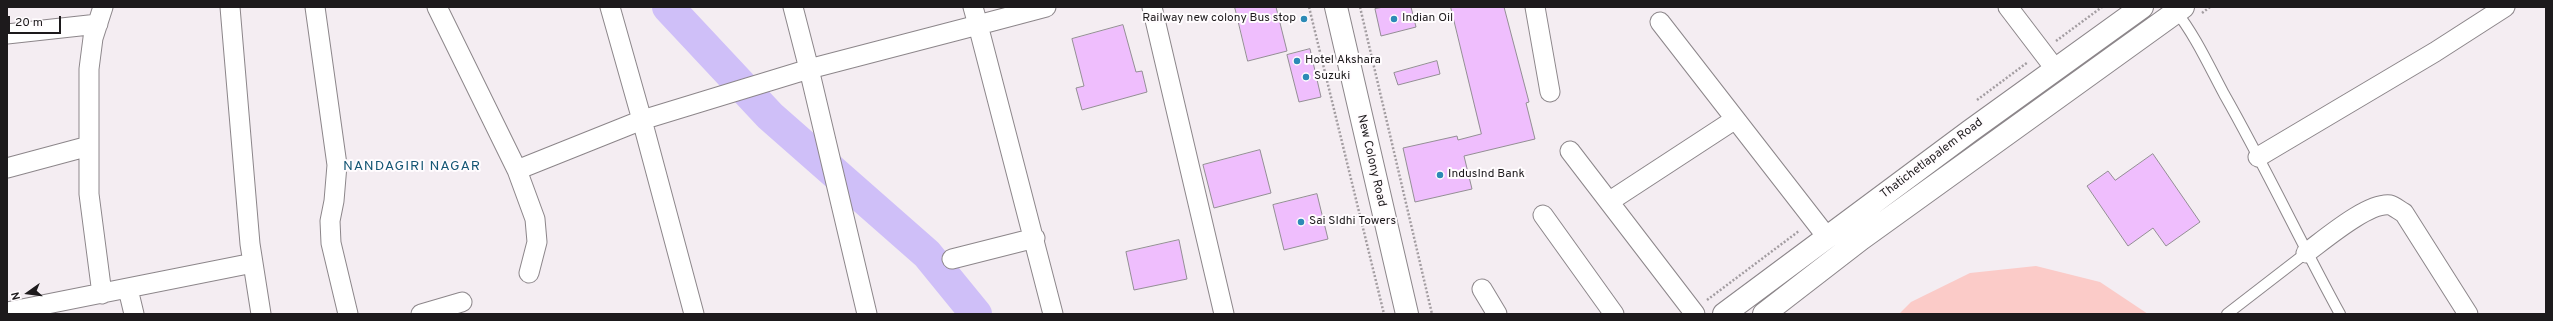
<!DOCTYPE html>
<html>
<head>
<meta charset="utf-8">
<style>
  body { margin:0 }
  #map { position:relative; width:2553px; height:321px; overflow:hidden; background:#f4edf2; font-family:Overpass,sans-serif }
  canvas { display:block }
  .frame { position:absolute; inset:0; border:8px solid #1d1a1c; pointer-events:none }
  .north { position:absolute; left:8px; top:273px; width:40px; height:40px; -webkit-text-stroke:3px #fffcfe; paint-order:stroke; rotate:256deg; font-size:11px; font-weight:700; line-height:16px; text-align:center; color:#1d1a1c }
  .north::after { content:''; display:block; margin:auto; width:14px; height:18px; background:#1d1a1c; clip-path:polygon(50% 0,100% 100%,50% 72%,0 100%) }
  .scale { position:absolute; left:8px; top:16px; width:53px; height:18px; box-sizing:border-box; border:2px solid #1d1a1c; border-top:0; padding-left:5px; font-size:12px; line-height:14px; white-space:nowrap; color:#1d1a1c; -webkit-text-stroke:3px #fffcfe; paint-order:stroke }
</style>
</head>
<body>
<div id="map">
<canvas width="2553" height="321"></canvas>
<div class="frame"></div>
<div class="north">N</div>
<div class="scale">20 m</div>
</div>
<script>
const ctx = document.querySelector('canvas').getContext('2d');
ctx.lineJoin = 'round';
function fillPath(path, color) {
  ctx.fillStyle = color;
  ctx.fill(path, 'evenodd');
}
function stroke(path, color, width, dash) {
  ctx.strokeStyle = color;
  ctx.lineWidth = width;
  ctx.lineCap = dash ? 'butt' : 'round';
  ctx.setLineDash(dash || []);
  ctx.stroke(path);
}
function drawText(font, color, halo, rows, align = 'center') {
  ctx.font = font + ' Overpass,sans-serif';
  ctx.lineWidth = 4;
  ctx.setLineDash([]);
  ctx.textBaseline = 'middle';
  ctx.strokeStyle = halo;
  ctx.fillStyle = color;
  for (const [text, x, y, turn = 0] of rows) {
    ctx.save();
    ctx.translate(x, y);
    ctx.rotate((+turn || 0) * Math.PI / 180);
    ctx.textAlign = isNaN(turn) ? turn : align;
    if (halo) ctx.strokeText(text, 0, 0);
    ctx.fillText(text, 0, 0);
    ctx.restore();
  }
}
const green = new Path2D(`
  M2036,266L2100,282L2148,314H1899L1911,302L1970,273Z`);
const river = new Path2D(`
  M668,7L770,116L927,254L976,314`);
const building = new Path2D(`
  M1235,7H1276L1287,51L1248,61Z
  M1384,7H1411L1416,27L1381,36L1375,9Z
  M1451,7H1504L1529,102L1526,103L1535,139L1464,156L1472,189L1415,202L1403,148L1457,136L1458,140L1481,134Z
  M1123,25L1136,72L1142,71L1147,92L1082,110L1076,88L1084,86L1072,39Z
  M1310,49L1321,97L1299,102L1287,55Z
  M1437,61L1440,74L1398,85L1394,73Z
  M1260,150L1271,193L1214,208L1203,165Z
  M2153,154L2200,222L2166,246L2153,228L2128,246L2087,186L2108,171L2115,180Z
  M1317,194L1328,239L1284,250L1273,205Z
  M1179,240L1187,279L1134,290L1126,252Z`);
const path = new Path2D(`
  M1309,7L1384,314
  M1360,7L1432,314
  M2202,13L2210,7
  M2056,41L2102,7
  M1977,100L2028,62
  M1707,300L1799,231`);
const lane = new Path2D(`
  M2175,10C2195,35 2209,66 2224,94C2265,166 2300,241 2340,314
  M2227,314L2306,253`);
const street = new Path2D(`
  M230,7L250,244L261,314
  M315,7L337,165L334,201L330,221L331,243L348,314
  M437,7L517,170L535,219L537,242L529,273
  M793,7L809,69L978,25L973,7
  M1046,7L978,25L1053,314
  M1152,7L1224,314
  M1535,7L1550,92
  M2008,7L2056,70
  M1660,22L1827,237
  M7,34L98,24
  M1570,151L1695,314
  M2258,157L2435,52L2505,7
  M7,168L89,146
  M517,170L642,120L610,7
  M1610,201L1734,120
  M1543,215L1614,314
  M2306,253C2324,240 2368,202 2390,205C2394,206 2400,211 2404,213L2468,314
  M952,259L1035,238
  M128,289L134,314
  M1482,289L1497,314
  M102,294L89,194V69L93,38L103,7
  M7,312L253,263
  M421,314L462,302
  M694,314L642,120L809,69L867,314`);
const secondary = new Path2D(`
  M1336,7L1407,314
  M1724,314L1970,131L2142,7
  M1764,314L1861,239L2183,7`);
const markers = [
  [1304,19,4,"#2c8ab6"],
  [1394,19,4,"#2c8ab6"],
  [1297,61,4,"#2c8ab6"],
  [1306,77,4,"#2c8ab6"],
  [1440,175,4,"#2c8ab6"],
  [1301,222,4,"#2c8ab6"]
];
const poiNames = [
  ["Railway new colony Bus stop",1296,19,"right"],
  ["Indian Oil",1402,19],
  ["Hotel Akshara",1305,61],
  ["Suzuki",1314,77],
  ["IndusInd Bank",1448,175],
  ["Sai SIdhi Towers",1309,222]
];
const streetNames = [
  ["Thatichetlapalem Road",1932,159,-37],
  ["New Colony Road",1371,161,77]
];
const quarterNames = [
  ["NANDAGIRI NAGAR",412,167]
];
fillPath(green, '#fbcbc8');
stroke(river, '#cfbff8', 32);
fillPath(building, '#efbefd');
stroke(building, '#938e94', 1);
stroke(lane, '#8c868a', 12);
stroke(street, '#8c868a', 21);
stroke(secondary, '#8c868a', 24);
stroke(path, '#a39da1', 2.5, [2, 2]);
stroke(lane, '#fff', 10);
stroke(street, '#fff', 19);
stroke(secondary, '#fff', 22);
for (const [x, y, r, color] of markers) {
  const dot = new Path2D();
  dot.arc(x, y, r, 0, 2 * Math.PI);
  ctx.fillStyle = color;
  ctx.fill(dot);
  stroke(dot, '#fffcfe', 1.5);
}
drawText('12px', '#1d1a1c', '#fffcfe', poiNames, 'left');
drawText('12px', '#1d1a1c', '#fffcfe', streetNames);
ctx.letterSpacing = '1px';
drawText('14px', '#155674', '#fffcfe', quarterNames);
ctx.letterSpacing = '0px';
</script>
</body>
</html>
